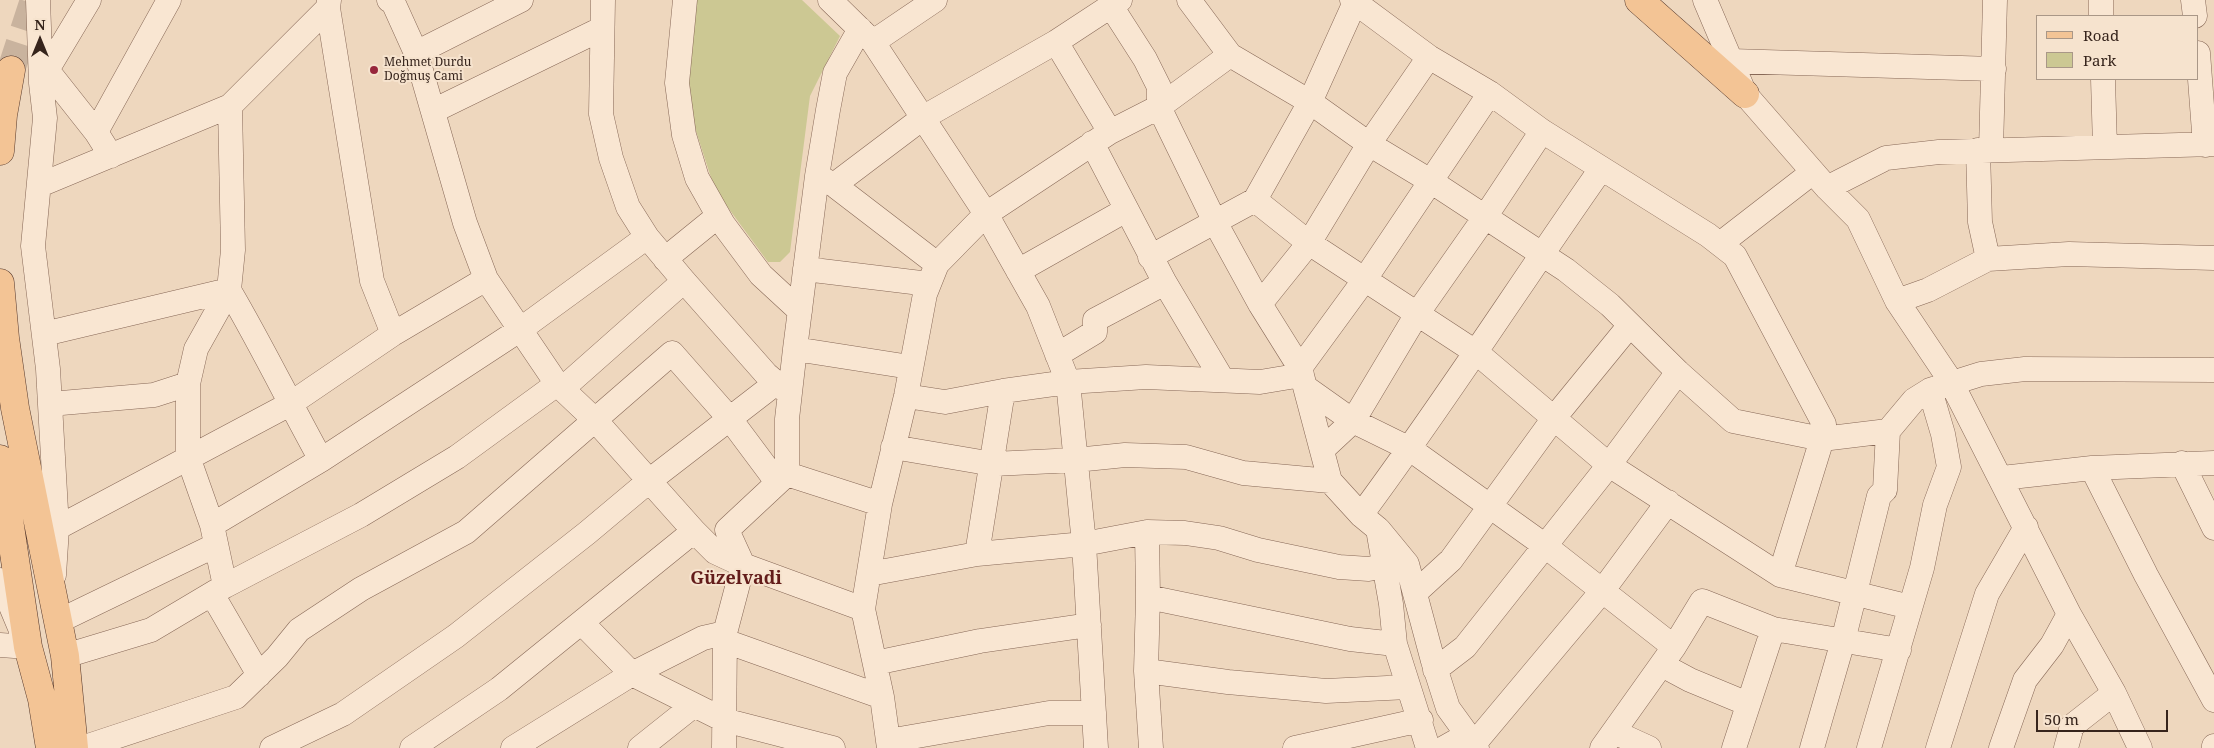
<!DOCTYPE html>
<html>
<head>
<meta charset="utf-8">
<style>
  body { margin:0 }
  #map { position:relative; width:2214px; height:748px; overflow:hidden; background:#eed7be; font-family:"Noto Serif",serif }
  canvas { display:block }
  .legend { position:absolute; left:2036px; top:15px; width:162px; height:65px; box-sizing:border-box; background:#f6e3ce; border:1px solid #a99787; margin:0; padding:6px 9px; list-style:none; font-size:15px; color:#36241c }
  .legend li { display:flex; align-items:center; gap:10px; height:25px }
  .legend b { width:25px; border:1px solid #a99787 }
  .north { position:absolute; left:15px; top:15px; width:50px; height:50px; -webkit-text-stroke:4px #f6e3ce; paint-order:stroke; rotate:0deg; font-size:14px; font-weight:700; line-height:20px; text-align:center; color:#36241c }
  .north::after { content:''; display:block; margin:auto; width:18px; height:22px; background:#36241c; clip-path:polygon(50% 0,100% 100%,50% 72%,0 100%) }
  .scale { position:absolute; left:2036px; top:710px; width:132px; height:22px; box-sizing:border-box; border:2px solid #36241c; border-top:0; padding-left:6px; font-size:15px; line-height:18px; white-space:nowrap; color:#36241c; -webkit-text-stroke:4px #f6e3ce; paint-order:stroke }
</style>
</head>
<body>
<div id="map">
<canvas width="2214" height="748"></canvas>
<ul class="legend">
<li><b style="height:6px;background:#f3c495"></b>Road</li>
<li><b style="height:14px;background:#ccc893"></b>Park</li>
</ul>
<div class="north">N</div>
<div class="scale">50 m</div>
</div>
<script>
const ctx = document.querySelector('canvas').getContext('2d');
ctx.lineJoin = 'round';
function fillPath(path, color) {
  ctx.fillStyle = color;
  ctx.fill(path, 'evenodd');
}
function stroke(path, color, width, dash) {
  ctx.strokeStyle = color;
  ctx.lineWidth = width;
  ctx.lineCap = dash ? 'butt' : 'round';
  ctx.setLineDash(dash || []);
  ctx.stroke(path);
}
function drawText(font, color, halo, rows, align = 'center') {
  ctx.font = font + ' "Noto Serif",serif';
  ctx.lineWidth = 4;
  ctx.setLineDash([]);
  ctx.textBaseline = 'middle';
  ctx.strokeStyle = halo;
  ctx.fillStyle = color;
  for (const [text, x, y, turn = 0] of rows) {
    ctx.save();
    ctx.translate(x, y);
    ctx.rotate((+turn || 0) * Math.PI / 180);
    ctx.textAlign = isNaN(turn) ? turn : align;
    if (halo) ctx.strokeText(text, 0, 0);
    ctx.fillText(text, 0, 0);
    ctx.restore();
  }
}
const green = new Path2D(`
  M695,0H802L840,36L810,96L790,252L780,262H768L715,190L685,97Z`);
const majorTunnel = new Path2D(`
  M11,70L34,0`);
const minor = new Path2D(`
  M38,0L41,83L45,118L33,246L48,369L57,528L54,575
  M89,0L47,70L96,132
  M389,0L393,2L416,53L465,223L486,279L557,384L595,420L694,531L715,552L743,565L863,609
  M603,0L601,114L611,158L628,207L647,237L684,281L766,374L787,392
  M685,0L677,83L684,135L697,178L723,224L761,275L800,311
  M830,0L873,42L986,214L1038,306L1068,382L1084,544L1096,748
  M1189,0L1230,55L1310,102L1369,144L1432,182L1566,270L1610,305L1678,372L1733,421L1822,439L1888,431L1914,400L1930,390L1981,374L2025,369L2214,370
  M1352,0L1429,57L1490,93L1542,131L1708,235L1735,256L1824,424L1822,439L1780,575
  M1705,0L1745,94L1827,188L1858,219L1897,301L1950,380L2069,614L2114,693L2140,748
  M2101,0V16
  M2193,0L2195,16
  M1111,6L1145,59L1159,87V107L1215,222L1260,304L1300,368L1330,481L1361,515L1378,529L1391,604L1395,644L1428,748
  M328,8L372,281L393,334
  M873,42L935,0
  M1056,42L1110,132
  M416,53L521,0
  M2198,53L2205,145
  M1731,61L1994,69
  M2103,79L2105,147
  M433,111L601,29
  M1092,143L1165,283L1222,379
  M1978,150L1980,222L1988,259
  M1991,150L1995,0
  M111,156L96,132L169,0
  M821,178L834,185L937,264
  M40,185L230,106L328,8L329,0
  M834,185L924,117L1056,42L1120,0
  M1827,188L1886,158L1939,152L2214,144
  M1255,200L1309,243L1477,353L1609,465L1780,575L1910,607
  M1720,244L1813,172
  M1150,257L1255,200L1310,102L1356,0
  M665,259L718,216
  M805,269L929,284
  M1018,271L1126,210
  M229,290C262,346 290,404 321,460
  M1897,301L1928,290L1988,259L2069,254L2214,258
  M1260,304L1309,243L1369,144L1429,57
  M44,334L229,290
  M795,349L910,367
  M1057,355L1095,332V320L1165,283
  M1300,368L1365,279L1490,93
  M1305,387L1353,421L1410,449L1544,545L1674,647
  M562,389L684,281
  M906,396L945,402L1003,391L1068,382L1146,377L1260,382L1302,375
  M50,404L154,395L188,384
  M893,447L993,464L1076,460L1125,455L1186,457L1243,473L1330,481
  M1323,449L1353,421L1417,314L1485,217L1542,131
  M2182,463L2214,528
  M2092,468L2146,575L2214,700
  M787,474L880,504
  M2002,478L2092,468L2214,463
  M1361,515C1445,402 1520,284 1601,169
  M212,525L321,460L521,329L647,237
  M57,528L290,404L393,334L486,279
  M1379,530L1407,564L1433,661L1448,708L1477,748
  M1147,532L1148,597L1146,671L1151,748
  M977,554L1003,391
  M869,574L977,554L1084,544L1147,532L1185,533L1219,538L1258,550L1339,567L1369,569L1384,565
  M0,580L28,647L0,645
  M225,586L212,525L188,457V384L196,349L229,290L233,250L230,106
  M1415,593L1451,560L1554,418L1630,325
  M212,594L259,675
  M1148,597L1350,639L1395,644
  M59,621L216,545
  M582,623L632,674L724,720L833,748
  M725,641L882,697
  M65,656L151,630L225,586L361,515L457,457L557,384
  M875,663L980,641L1089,625
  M1662,665L1690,680L1748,704
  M1435,670L1465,647L1609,465L1678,372
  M1146,671L1228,682L1326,691L1408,687
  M1614,732L1649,748
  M888,741L1049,713H1094
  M1474,744L1603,590L1668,502
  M82,748L236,697L277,657L299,630L361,589L466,532L672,353L730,419L777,482
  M272,748L343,714L456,636L587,533L649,481L776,383
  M412,748L499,689L694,531
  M513,748L632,674L703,638L725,633
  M640,748L694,705
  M724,748L725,633L743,565L727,530L787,474V419L795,349L817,176L828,110L835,73L860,29
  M889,748L882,697L863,609L880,504L906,396L925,294L937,264L986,214L1110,132L1159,107L1230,55
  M1295,748L1421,720
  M1444,748L1467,735
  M1602,748L1674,647L1702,601L1773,629L1899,650
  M1734,748L1773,629
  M1812,748L1843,641L1879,496L1885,490L1888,431
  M1869,748L1922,568L1935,505L1949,467L1943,434L1930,390
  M1938,748L1987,594L2026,527
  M2001,748L2025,680L2052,645L2069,614
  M2066,748L2072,726L2114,693
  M2214,748V746`);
const major = new Path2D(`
  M1639,0L1745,94
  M0,151L3,115L11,70
  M0,283L5,338L15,408L65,656L74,748
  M0,459L28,647L42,699L50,748`);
const markers = [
  [374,70,5,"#97263b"]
];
const poiNames = [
  ["Mehmet Durdu",384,63],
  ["Doğmuş Cami",384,77]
];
const districtNames = [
  ["Güzelvadi",736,579]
];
fillPath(green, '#ccc893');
stroke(majorTunnel, '#c9b39e', 28, [28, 14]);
stroke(minor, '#876857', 25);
stroke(major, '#54372b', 29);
stroke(minor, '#f9e6d2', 24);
stroke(major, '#f3c495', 28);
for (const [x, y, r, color] of markers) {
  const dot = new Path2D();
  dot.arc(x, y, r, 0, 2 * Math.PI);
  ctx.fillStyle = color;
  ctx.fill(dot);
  stroke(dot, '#f6e3ce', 2);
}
drawText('12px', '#36241c', '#f6e3ce', poiNames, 'left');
drawText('bold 18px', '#631c1a', '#f6e3ce', districtNames);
</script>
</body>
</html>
